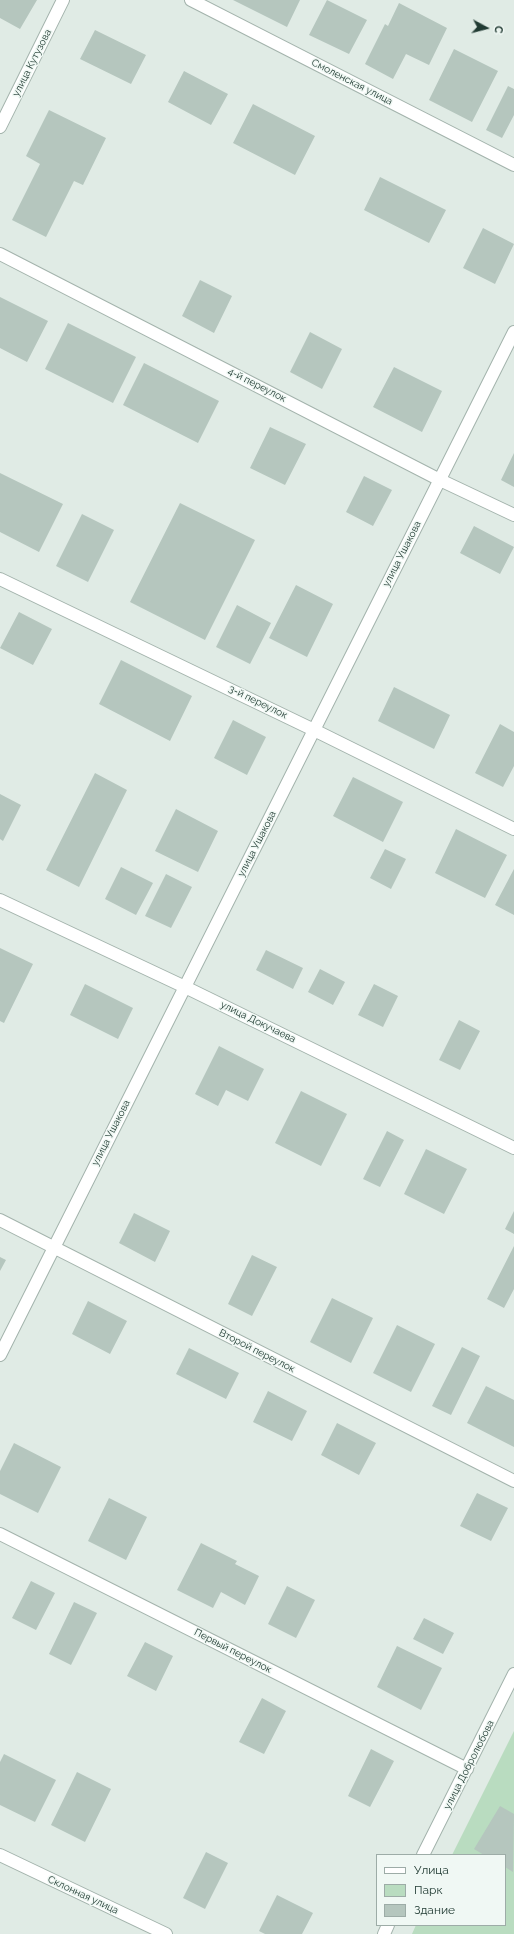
<!DOCTYPE html>
<html>
<head>
<meta charset="utf-8">
<style>
  body { margin:0 }
  #map { position:relative; width:514px; height:1934px; overflow:hidden; background:#e0ebe5; font-family:Raleway,sans-serif }
  canvas { display:block }
  .legend { position:absolute; left:376px; top:1854px; width:130px; height:72px; box-sizing:border-box; background:#f0f8f4; border:1px solid #9daca7; margin:0; padding:5px 7px; list-style:none; font-size:12px; color:#213b33 }
  .legend li { display:flex; align-items:center; gap:8px; height:20px }
  .legend b { width:20px; border:1px solid #9daca7 }
  .north { position:absolute; left:466px; top:8px; width:40px; height:40px; -webkit-text-stroke:3px #f0f8f4; paint-order:stroke; rotate:97deg; font-size:11px; font-weight:700; line-height:16px; text-align:center; color:#213b33 }
  .north::after { content:''; display:block; margin:auto; width:14px; height:18px; background:#213b33; clip-path:polygon(50% 0,100% 100%,50% 72%,0 100%) }
</style>
</head>
<body>
<div id="map">
<canvas width="514" height="1934"></canvas>
<ul class="legend">
<li><b style="height:5px;background:#fff"></b>Улица</li>
<li><b style="height:11px;background:#b9dcc0"></b>Парк</li>
<li><b style="height:11px;background:#b5c6be"></b>Здание</li>
</ul>
<div class="north">С</div>
</div>
<script>
const ctx = document.querySelector('canvas').getContext('2d');
ctx.lineJoin = 'round';
function fillPath(path, color) {
  ctx.fillStyle = color;
  ctx.fill(path, 'evenodd');
}
function stroke(path, color, width, dash) {
  ctx.strokeStyle = color;
  ctx.lineWidth = width;
  ctx.lineCap = dash ? 'butt' : 'round';
  ctx.setLineDash(dash || []);
  ctx.stroke(path);
}
function drawText(font, color, halo, rows, align = 'center') {
  ctx.font = font + ' Raleway,sans-serif';
  ctx.lineWidth = 3;
  ctx.setLineDash([]);
  ctx.textBaseline = 'middle';
  ctx.strokeStyle = halo;
  ctx.fillStyle = color;
  for (const [text, x, y, turn = 0] of rows) {
    ctx.save();
    ctx.translate(x, y);
    ctx.rotate((+turn || 0) * Math.PI / 180);
    ctx.textAlign = isNaN(turn) ? turn : align;
    if (halo) ctx.strokeText(text, 0, 0);
    ctx.fillText(text, 0, 0);
    ctx.restore();
  }
}
const green = new Path2D(`
  M514,1731V1934H412L416,1925H505V1855H452Z`);
const building = new Path2D(`
  M0,0H37L20,29L0,18Z
  M233,0H300L287,27Z
  M327,0L367,20L349,54L309,35Z
  M399,3L447,28L429,65L406,54L393,79L365,64L385,24L388,26Z
  M95,30L146,55L131,84L80,59Z
  M454,49L498,71L472,122L429,100Z
  M184,71L228,94L211,125L168,102Z
  M508,86L514,89V115L502,138L486,130Z
  M253,104L315,136L295,175L233,143Z
  M49,110L106,138L83,185L74,181L46,237L12,220L40,164L26,156Z
  M380,177L446,210L429,243L364,210Z
  M483,228L514,244L495,284L463,268Z
  M200,280L232,296L214,333L182,316Z
  M0,297L48,321L27,362L0,348Z
  M68,323L136,357L113,403L45,369Z
  M310,332L342,349L322,389L290,372Z
  M144,363L219,401L198,443L123,405Z
  M394,367L442,391L422,432L373,407Z
  M270,427L306,444L285,485L250,468Z
  M514,453V487L501,480Z
  M0,473L63,504L39,552L0,532Z
  M364,476L392,490L373,526L346,512Z
  M180,503L255,540L205,640L130,602Z
  M82,514L114,530L88,582L56,566Z
  M474,526L514,547L500,574L460,553Z
  M296,585L333,604L307,657L269,638Z
  M237,605L271,623L250,664L216,647Z
  M19,612L52,629L33,665L0,648Z
  M121,660L192,696L170,741L99,704Z
  M394,687L450,715L434,749L378,721Z
  M233,720L266,737L247,775L214,758Z
  M500,724L514,732V766L503,787L475,773Z
  M95,773L127,790L79,887L46,870Z
  M353,777L403,802L383,842L333,816Z
  M0,794L21,805L3,841L0,839Z
  M176,809L218,831L198,872L155,851Z
  M456,829L507,855L485,898L435,873Z
  M385,849L406,859L391,889L370,878Z
  M121,867L153,883L136,915L105,899Z
  M514,869V915L495,905Z
  M166,874L192,887L171,928L145,916Z
  M0,948L33,964L4,1023L0,1021Z
  M266,950L303,968L293,989L256,970Z
  M320,969L345,982L333,1005L308,992Z
  M85,984L133,1008L118,1039L70,1015Z
  M374,984L398,996L383,1027L358,1015Z
  M459,1020L480,1031L460,1070L439,1060Z
  M219,1046L264,1069L248,1101L226,1090L218,1106L195,1094Z
  M301,1091L347,1114L321,1166L275,1143Z
  M387,1131L404,1140L380,1187L363,1179Z
  M426,1149L467,1169L444,1214L404,1194Z
  M514,1211V1234L505,1229Z
  M134,1213L170,1231L155,1262L119,1243Z
  M514,1246V1289L504,1308L487,1299Z
  M252,1255L277,1267L252,1316L228,1304Z
  M0,1257L6,1260L0,1271Z
  M332,1298L373,1318L351,1363L310,1342Z
  M88,1301L127,1321L110,1354L72,1334Z
  M397,1325L435,1344L411,1392L373,1373Z
  M462,1347L480,1356L451,1415L432,1406Z
  M189,1348L239,1373L226,1399L176,1374Z
  M486,1386L514,1400V1447L467,1423Z
  M268,1391L307,1411L292,1441L253,1422Z
  M337,1423L376,1443L359,1475L321,1455Z
  M14,1443L61,1467L38,1513L0,1494V1471Z
  M477,1493L508,1508L491,1541L460,1526Z
  M109,1498L147,1517L126,1560L88,1541Z
  M201,1543L237,1561L235,1564L259,1576L245,1605L221,1592L213,1608L177,1590Z
  M31,1581L55,1593L36,1630L12,1618Z
  M287,1586L315,1600L296,1638L268,1624Z
  M74,1602L97,1613L71,1665L49,1654Z
  M424,1618L454,1633L443,1654L413,1639Z
  M145,1642L173,1656L156,1691L127,1676Z
  M397,1646L442,1668L421,1710L377,1687Z
  M262,1698L286,1711L264,1754L239,1742Z
  M371,1749L394,1761L370,1807L348,1796Z
  M4,1754L56,1780L35,1822L0,1805V1762Z
  M77,1772L111,1789L85,1842L51,1825Z
  M500,1806L514,1814L513,1872L505,1867V1855H484L474,1849Z
  M206,1852L228,1863L205,1909L183,1898Z
  M277,1895L313,1913L302,1934H265L259,1931Z`);
const street = new Path2D(`
  M191,0L514,165
  M0,127L63,0
  M0,254L440,480L514,515
  M0,579L314,730L514,829
  M0,900L185,987L514,1148
  M0,1220L514,1481
  M0,1355L514,332
  M0,1534L467,1769
  M0,1855L166,1934
  M423,1855L514,1674
  M384,1934L388,1925`);
const streetNames = [
  ["улица Кутузова",32,63,-63],
  ["Смоленская улица",352,82,27],
  ["4-й переулок",257,385,27],
  ["улица Ушакова",402,554,-63],
  ["3-й переулок",258,702,26],
  ["улица Ушакова",257,844,-63],
  ["улица Докучаева",258,1022,26],
  ["улица Ушакова",111,1133,-63],
  ["Второй переулок",257,1351,27],
  ["Первый переулок",233,1651,27],
  ["улица Добролюбова",469,1765,-63],
  ["Склонная улица",83,1895,25]
];
fillPath(green, '#b9dcc0');
fillPath(building, '#b5c6be');
stroke(street, '#a3b3ac', 14);
stroke(street, '#fff', 12);
drawText('10px', '#213b33', '#f0f8f4', streetNames);
</script>
</body>
</html>
